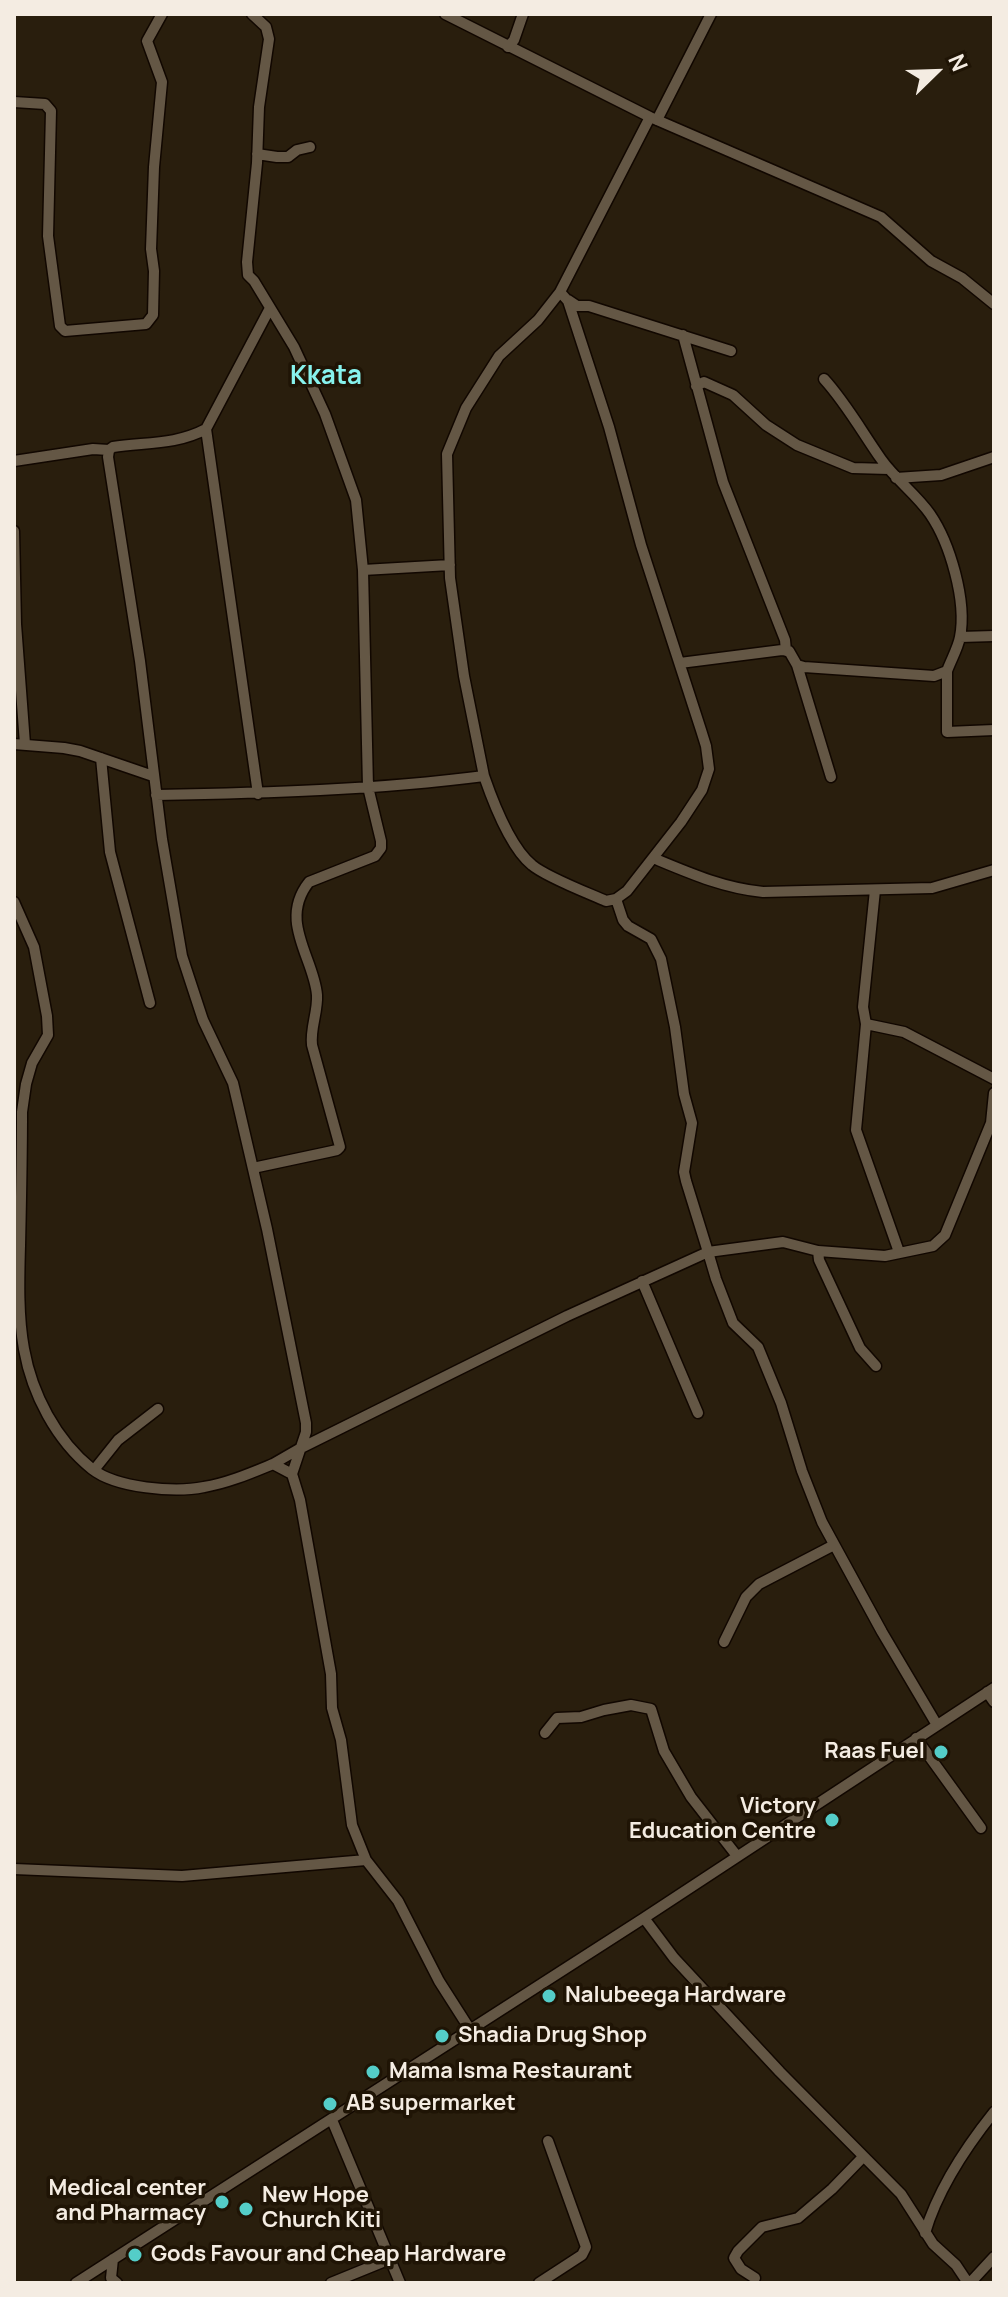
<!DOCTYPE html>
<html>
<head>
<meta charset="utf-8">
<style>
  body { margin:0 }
  #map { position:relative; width:1008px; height:2297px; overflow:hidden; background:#291e0d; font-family:Manrope,sans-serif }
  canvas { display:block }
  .frame { position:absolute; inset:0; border:16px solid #f4ece2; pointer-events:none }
  .north { position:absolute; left:896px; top:32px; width:80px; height:80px; -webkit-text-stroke:6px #1f1405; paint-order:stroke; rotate:67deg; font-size:22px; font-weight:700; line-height:32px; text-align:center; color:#f4ece2 }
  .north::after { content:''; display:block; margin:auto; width:28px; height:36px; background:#f4ece2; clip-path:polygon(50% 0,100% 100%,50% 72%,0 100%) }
</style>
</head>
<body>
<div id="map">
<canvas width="1008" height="2297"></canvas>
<div class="frame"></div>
<div class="north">N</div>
</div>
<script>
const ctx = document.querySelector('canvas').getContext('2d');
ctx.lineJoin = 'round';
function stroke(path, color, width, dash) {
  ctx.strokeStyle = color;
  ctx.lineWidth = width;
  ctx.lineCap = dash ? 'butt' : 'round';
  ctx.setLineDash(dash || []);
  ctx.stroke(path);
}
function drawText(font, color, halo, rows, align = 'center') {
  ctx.font = font + ' Manrope,sans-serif';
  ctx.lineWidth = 7;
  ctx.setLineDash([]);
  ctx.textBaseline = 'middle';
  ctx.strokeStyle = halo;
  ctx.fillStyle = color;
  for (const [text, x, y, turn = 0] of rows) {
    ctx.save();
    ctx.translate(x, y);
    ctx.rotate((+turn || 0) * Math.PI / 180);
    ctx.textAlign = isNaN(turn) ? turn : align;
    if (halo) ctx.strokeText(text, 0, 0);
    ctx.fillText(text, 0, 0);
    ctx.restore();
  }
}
const minor = new Path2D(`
  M252,14L266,27L269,39L259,107L257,163L247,262L248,275L254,281L294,347L325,414L356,500L363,570L368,787L381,841V848L375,856L309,882C278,921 314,958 317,995C318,1012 310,1028 312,1045L340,1147L337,1150L328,1152L253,1168
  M445,14L650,117L881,217L931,261L962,278L994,304
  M508,47L514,40L523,14
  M14,102L45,104L51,111L48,236L60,326L65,331L146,324L153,315L154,271L151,249L154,167L162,82L147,41L162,14
  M657,120L711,14
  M257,154L277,157H288L297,150L310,147
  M568,300L577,306H589L731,351
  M270,308L206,429C176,445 145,442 113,447L109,450L108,457L140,661L162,839L182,956L203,1020L233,1083L237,1100L267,1229L306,1423V1432L292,1474
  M683,335L723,482L785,640L786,651
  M696,386L704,382L733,395L766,425L797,445L853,468L889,469
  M206,429L258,794
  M14,461L93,449L109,450
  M896,478L941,475L994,457
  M14,531L16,624L25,744
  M363,570L450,565
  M960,637L994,636
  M680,663L782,650L789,651L797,665L804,667L934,676L947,671C951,660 958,648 960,637C967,601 950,543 930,514C916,494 895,479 881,459C862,432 846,403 824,379
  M797,665L831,777
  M947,671V732L994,730
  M14,744L64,748L80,751L153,776
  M101,758L110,852L150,1003
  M484,776L464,676L450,578L447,454L466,408L499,356L538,320L560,292L650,117
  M156,795C265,793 375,790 484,776C493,802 511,848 532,865C546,877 588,893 606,901L616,899L627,891L681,822L702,790L709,769L706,746L701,730L641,545L609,427L568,301L560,292
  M653,858C689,873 723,888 763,892L932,888L994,870
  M875,890L863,1007L866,1024L856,1130L899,1252
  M14,902L34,947L47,1016L48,1035L32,1063L26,1084L22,1112C22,1157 21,1201 20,1246C19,1280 18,1316 24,1349C32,1394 56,1440 92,1469C116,1488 175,1493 204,1487C228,1483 251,1473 273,1464L292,1474L300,1500L331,1674L332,1708L341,1740L352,1825L366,1860L398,1901L439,1981L469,2028
  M866,1024L904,1032L994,1079
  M991,1123L994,1093
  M818,1251L819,1260L860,1348L876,1366
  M642,1281L698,1413
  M273,1464L299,1449L567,1316L708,1252L686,1181L684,1172L692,1123L684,1094L675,1027L661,959L651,939L628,926L623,920L616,899
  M94,1470L118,1440L158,1409
  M724,1642L746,1597L759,1584L834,1545
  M987,1692L994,1702
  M937,1725L882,1632L822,1522L802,1471L781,1403L758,1347L733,1323L716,1279L708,1252L783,1242L818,1251L885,1256L933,1246L945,1235L991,1123H994
  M545,1733L557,1718L581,1717L604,1710L631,1705L651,1709L664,1751L691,1797L737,1856
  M916,1738L981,1828
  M14,1869L182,1876L366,1860
  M644,1918L674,1958L780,2072L901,2194L933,2244L956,2265L968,2283
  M332,2120L400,2283
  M925,2233C938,2189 966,2147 994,2112
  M113,2259L111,2278L117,2283
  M755,2278L741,2269L734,2258L738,2251L762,2227L798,2218L832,2189L863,2157
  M76,2283L644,1918L994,1688
  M331,2283L390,2259
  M539,2283L582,2255L586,2247L548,2141
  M970,2283L994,2257`);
const markers = [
  [941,1752,8,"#54cdc8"],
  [832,1820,8,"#54cdc8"],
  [549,1996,8,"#54cdc8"],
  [442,2036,8,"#54cdc8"],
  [373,2072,8,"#54cdc8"],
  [330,2104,8,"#54cdc8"],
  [222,2202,8,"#54cdc8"],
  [246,2209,8,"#54cdc8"],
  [135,2255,8,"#54cdc8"]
];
const poiNames = [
  ["Raas Fuel",925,1752,"right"],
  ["Victory",816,1807,"right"],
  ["Education Centre",816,1832,"right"],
  ["Nalubeega Hardware",565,1996],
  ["Shadia Drug Shop",458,2036],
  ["Mama Isma Restaurant",389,2072],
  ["AB supermarket",346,2104],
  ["Medical center",206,2189,"right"],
  ["and Pharmacy",206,2214,"right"],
  ["New Hope",262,2196],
  ["Church Kiti",262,2221],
  ["Gods Favour and Cheap Hardware",151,2255]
];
const quarterNames = [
  ["Kkata",326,377]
];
stroke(minor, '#110700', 13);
stroke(minor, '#645745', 10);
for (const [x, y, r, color] of markers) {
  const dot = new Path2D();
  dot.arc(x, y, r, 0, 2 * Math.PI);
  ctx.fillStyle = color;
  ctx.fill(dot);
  stroke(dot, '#1f1405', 3);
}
drawText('bold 22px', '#f4ece2', '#1f1405', poiNames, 'left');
drawText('bold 26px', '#87f2ed', '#1f1405', quarterNames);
</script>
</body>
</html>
